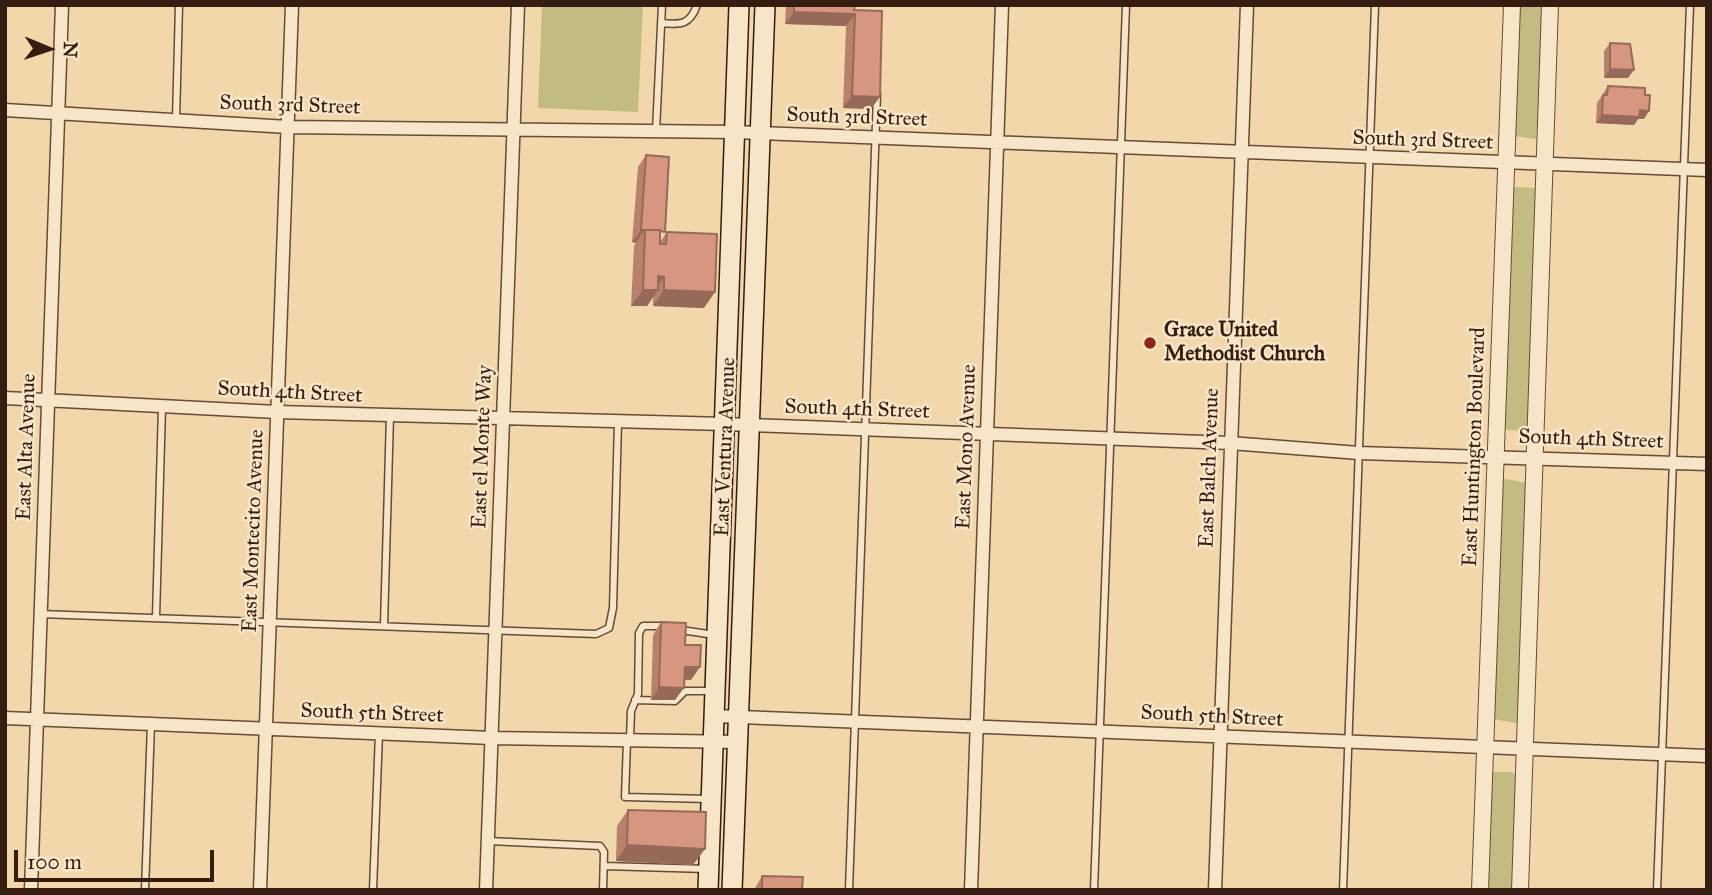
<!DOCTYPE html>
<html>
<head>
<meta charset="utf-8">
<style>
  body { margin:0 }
  #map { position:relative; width:1712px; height:895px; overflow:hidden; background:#f1d7a9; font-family:"IM FELL Great Primer",serif }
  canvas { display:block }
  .frame { position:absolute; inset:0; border:7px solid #351e11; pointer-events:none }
  .north { position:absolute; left:14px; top:14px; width:70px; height:70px; -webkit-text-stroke:5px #f6e5c7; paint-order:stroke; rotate:92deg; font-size:19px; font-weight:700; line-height:28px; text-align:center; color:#351e11 }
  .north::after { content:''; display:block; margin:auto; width:24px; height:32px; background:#351e11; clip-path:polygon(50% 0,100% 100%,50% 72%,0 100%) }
  .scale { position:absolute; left:14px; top:850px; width:200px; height:32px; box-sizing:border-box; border:4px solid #351e11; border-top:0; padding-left:9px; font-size:21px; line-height:24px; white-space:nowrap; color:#351e11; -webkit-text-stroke:5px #f6e5c7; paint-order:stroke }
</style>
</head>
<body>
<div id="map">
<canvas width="1712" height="895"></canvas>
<div class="frame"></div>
<div class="north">N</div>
<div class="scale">100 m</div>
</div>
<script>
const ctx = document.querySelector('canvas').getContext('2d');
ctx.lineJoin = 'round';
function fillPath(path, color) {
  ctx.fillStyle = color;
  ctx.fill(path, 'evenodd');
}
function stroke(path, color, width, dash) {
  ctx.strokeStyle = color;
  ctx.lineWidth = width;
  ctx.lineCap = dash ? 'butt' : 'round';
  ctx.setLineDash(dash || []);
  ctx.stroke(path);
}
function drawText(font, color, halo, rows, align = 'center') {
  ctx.font = font + ' "IM FELL Great Primer",serif';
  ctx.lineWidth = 5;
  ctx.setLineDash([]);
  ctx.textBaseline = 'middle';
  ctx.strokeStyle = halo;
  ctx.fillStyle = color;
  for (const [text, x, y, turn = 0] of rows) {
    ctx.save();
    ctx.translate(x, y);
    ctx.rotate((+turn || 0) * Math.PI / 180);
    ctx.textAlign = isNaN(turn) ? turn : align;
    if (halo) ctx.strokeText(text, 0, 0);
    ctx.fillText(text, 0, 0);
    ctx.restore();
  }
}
const green = new Path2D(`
  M542,5H643L638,112L538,108Z
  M1518,5H1545L1536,139L1514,136Z
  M1516,187L1536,188L1529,428L1524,431L1507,430L1503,426L1512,188Z
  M1506,479L1527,483L1518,720L1515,723L1493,719L1502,480Z
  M1492,772H1512L1517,776L1513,890H1486Z`);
const service = new Path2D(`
  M661,23C681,25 690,25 697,5
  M176,120L179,5
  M656,131L662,5
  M40,614L596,634L609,628L613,608L618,422
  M156,617L162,407
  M384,625L390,416
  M681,630L715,635
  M635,700L675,701L685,691H713
  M630,739L631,711L638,694L639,633L643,626H665
  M627,741L625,797L709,799
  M488,841L600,846L604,852L603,890
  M604,866L707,869
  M145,890L151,724
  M373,890L379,733
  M849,890L877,94
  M1094,890L1126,5
  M1343,890L1375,5
  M1657,890L1690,5`);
const minor = new Path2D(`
  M5,110L288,127L734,132L1707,170
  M5,398L277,412L724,424L1230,443L1359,453L1707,464
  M715,716L1707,756
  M5,718L492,738L738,742
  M31,890L62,5
  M260,890L292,5
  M486,890L518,5
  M971,890L1002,5
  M1215,890L1247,5`);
const tertiary = new Path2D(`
  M1480,890L1512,5
  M1520,890L1550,5`);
const secondary = new Path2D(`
  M708,890L739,5
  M732,890L765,5`);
const wall = new Path2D(`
  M786,5H855L854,10L871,109L843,108L846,26L785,24Z
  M1610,43L1628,78H1604V51Z
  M1608,86L1644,119H1638L1634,125L1596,123L1597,103Z
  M646,155L660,242L667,232L704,308L653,306V297L647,306H631L634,246L636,243L632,242L638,167Z
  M661,622L685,645L691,680L684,679L675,700H651L653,635Z
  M628,810L693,865L616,861L617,826Z
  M762,876L802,890H754Z`);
const shadedWall = new Path2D(`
  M794,12L855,14L846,26L785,24Z
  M1610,69L1634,70L1628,78H1604Z
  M852,96L880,97L871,109L843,108Z
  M1640,110L1649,111L1644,119H1638L1634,125L1596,123L1602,115Z
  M641,230H644L636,243L632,242Z
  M658,276L664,277L655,290H658L647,306H631L643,290Z
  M664,290L715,292L704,308L653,306Z
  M685,667H700L691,680L676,679Z
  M659,687L684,688L675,700H651Z
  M627,845L705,849L693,865L616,861Z`);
const building = new Path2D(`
  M794,5H855L854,10L882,11L880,97L852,96L855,14L794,12Z
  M1610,43L1630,44L1634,70L1610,69Z
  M1608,86L1645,88V95H1650L1649,111L1640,110L1639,117L1602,115L1603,95H1607Z
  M646,155L669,157L665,232L660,231V230H641Z
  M645,230H660V244H666L667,232L717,234L715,292L664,290V277L658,276V290H643Z
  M661,622L686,623L685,645H701L700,667H685L684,688L659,687Z
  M628,810L706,812L705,849L627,845Z
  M762,876L803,877L802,890H762Z`);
const markers = [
  [1150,343,7,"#8f2418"]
];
const streetNames = [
  ["South 3rd Street",290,106,2],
  ["South 3rd Street",857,118,2],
  ["South 3rd Street",1423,141,2],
  ["South 4th Street",290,393,3],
  ["South 4th Street",857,410,2],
  ["South 4th Street",1591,440,2],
  ["East Alta Avenue",27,447,-88],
  ["East el Monte Way",483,447,-88],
  ["East Ventura Avenue",726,447,-88],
  ["East Mono Avenue",967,447,-88],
  ["East Huntington Boulevard",1475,447,-88],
  ["East Balch Avenue",1210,468,-88],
  ["East Montecito Avenue",254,531,-88],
  ["South 5th Street",372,714,2],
  ["South 5th Street",1212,717,3]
];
const poiNames = [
  ["Grace United",1164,331],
  ["Methodist Church",1164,355]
];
fillPath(green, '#c2bc82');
stroke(service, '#644c37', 9);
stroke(minor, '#644c37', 15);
stroke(tertiary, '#644c37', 18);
stroke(secondary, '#351e11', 22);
stroke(service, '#f6e5c7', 6);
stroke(minor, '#f6e5c7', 12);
stroke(tertiary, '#f6e5c7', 16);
stroke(secondary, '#f6e5c7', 19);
fillPath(wall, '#b8816d');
fillPath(shadedWall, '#966959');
fillPath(building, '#d6967f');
stroke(building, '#966959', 2);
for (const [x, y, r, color] of markers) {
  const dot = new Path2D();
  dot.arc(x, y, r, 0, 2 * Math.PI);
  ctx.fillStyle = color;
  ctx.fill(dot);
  stroke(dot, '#f6e5c7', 2.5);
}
drawText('21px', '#351e11', '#f6e5c7', streetNames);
drawText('bold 21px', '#351e11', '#f6e5c7', poiNames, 'left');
</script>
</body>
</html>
